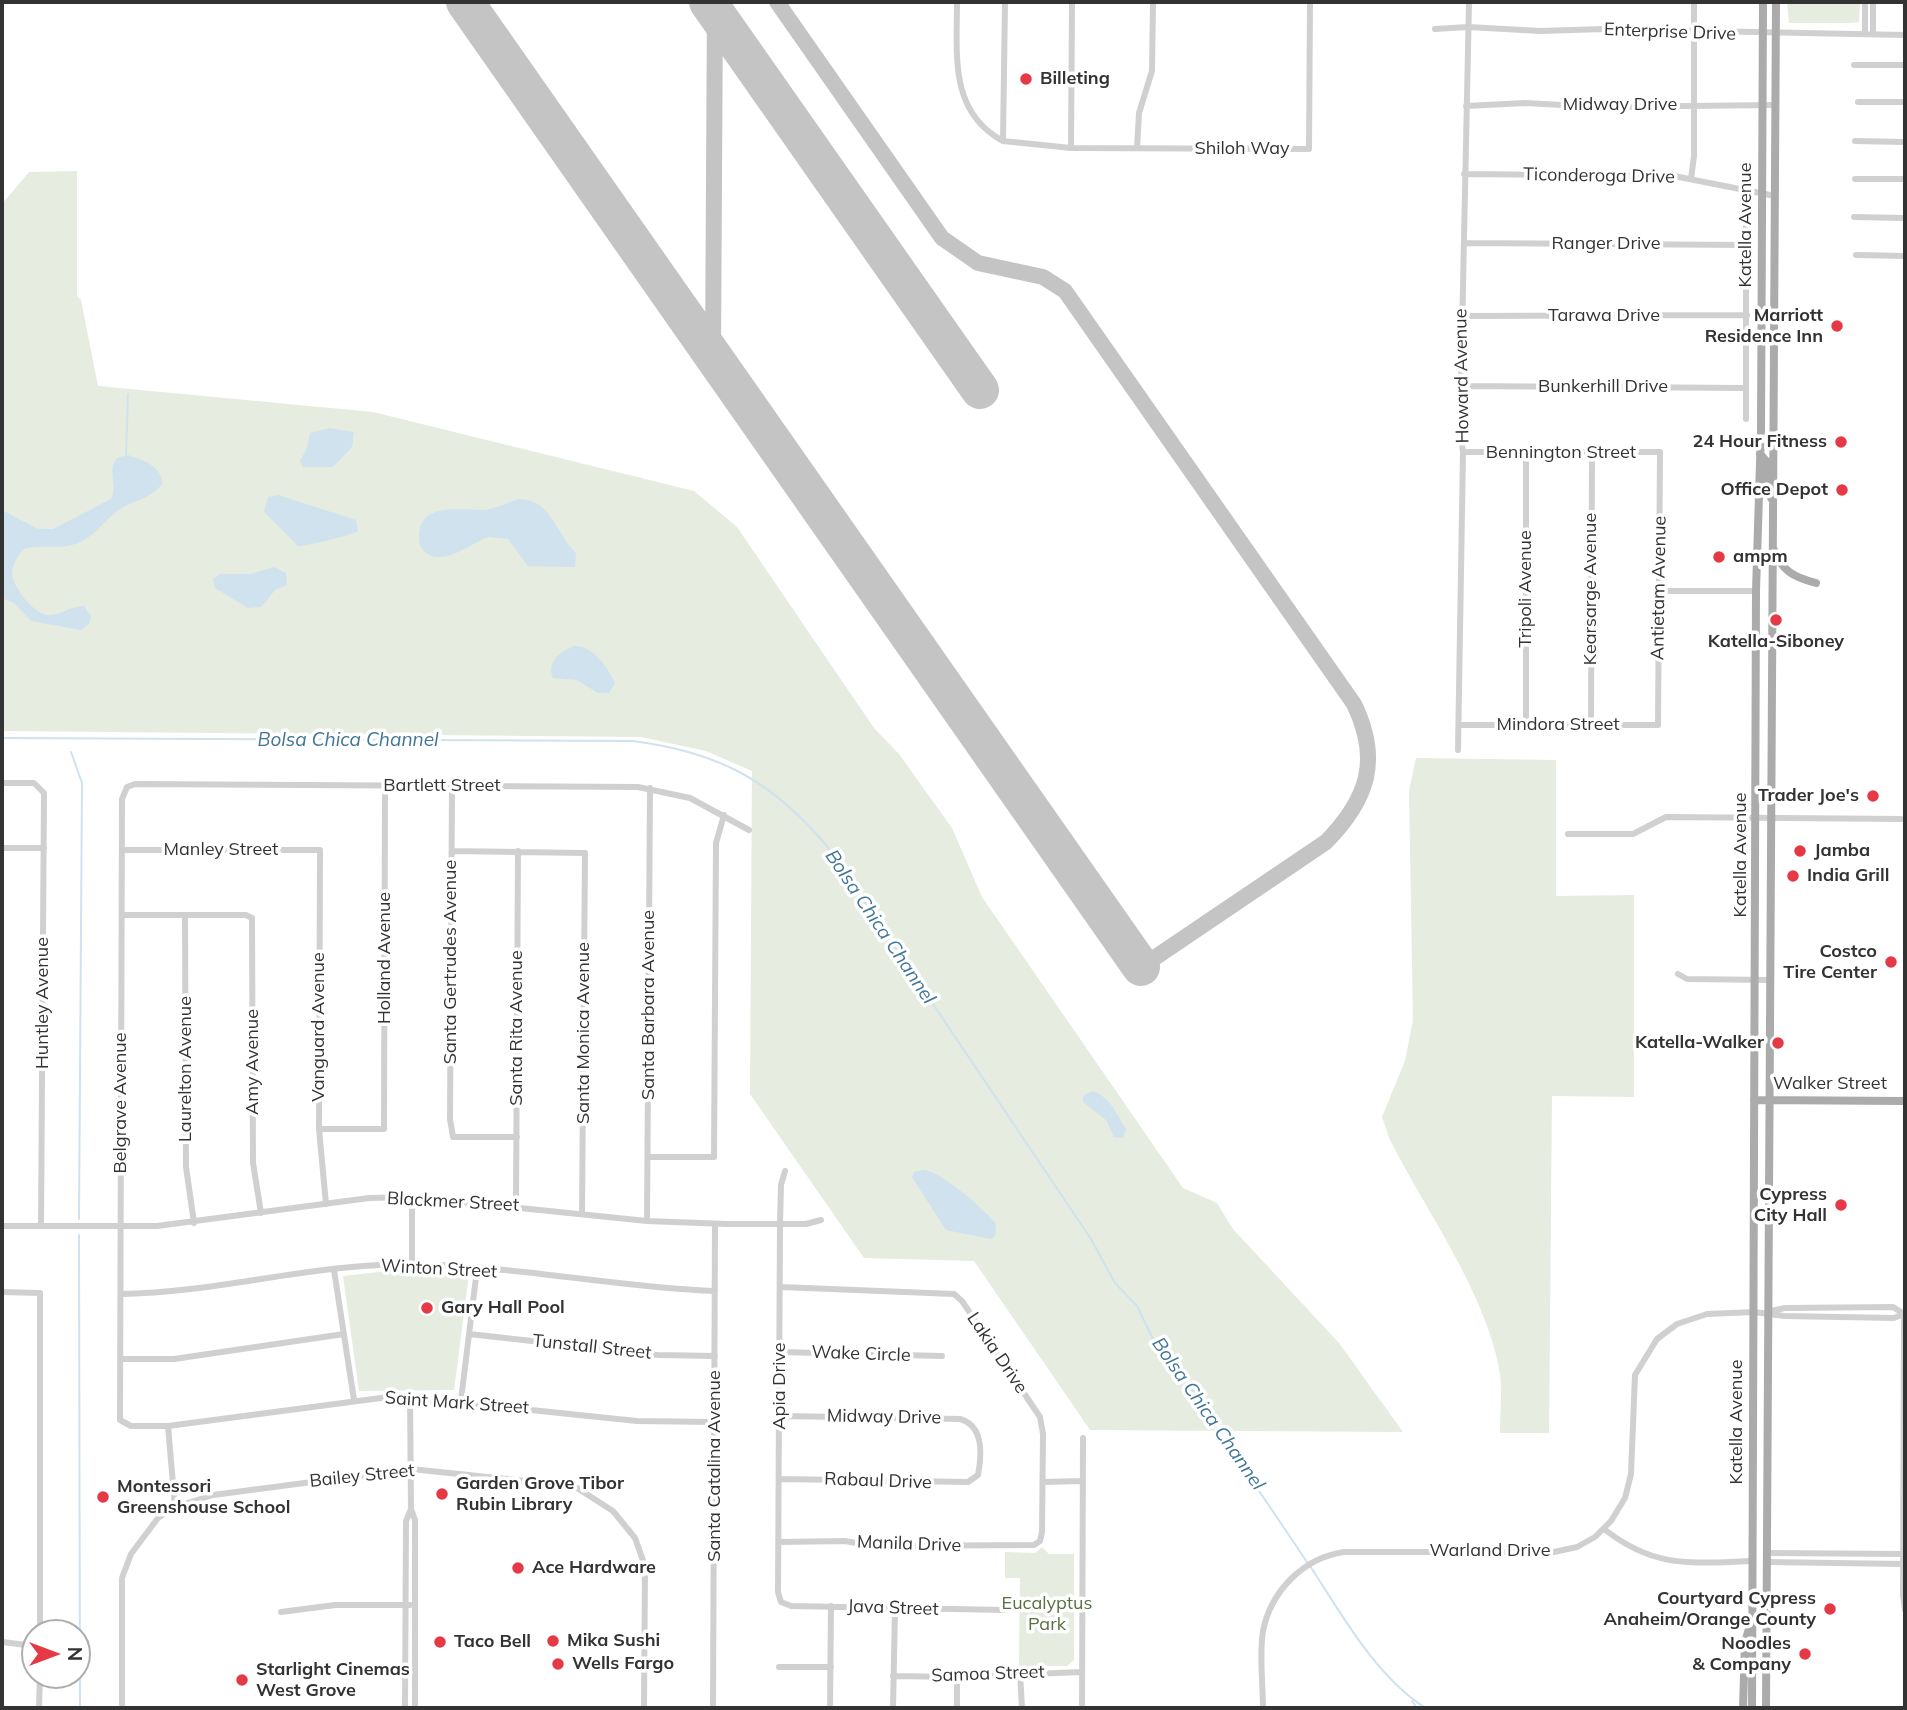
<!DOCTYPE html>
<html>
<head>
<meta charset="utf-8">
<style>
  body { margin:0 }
  #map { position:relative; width:1907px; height:1710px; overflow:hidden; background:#fff; font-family:Mulish,sans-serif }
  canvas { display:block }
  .frame { position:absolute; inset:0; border:4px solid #333; pointer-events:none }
  .north { position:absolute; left:21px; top:1619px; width:70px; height:70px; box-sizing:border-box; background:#fff; border:2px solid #adadad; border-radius:50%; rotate:90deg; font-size:19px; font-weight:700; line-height:28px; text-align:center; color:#333 }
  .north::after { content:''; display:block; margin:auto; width:24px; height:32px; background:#e63946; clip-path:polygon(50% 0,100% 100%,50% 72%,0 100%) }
</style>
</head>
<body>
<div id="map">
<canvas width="1907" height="1710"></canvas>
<div class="frame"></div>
<div class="north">N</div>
</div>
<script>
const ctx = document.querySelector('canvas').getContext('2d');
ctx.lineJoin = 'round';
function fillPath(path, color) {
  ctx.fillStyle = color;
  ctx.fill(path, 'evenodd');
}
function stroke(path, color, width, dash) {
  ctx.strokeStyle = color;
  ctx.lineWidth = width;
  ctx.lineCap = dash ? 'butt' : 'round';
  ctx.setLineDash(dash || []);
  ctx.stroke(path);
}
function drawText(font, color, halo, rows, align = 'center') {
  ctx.font = font + ' Mulish,sans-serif';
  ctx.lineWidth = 7;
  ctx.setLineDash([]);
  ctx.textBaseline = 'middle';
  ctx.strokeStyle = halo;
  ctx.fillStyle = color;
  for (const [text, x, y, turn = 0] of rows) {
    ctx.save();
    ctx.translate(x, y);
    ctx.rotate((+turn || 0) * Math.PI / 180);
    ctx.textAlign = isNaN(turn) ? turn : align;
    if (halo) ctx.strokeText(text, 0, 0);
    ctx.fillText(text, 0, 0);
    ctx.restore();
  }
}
const green = new Path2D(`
  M1787,2H1860L1859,22L1852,23H1789Z
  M77,171V296L81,300L98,386L373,412L694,491L737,527L874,728L899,754L952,828L982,897L1183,1188L1217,1203L1233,1229L1339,1343L1403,1432L1090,1430L974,1261L864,1258L750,1094L752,771L706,751L641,737L2,731V204L29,172Z
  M1416,758L1556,760V896L1634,895V1097L1552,1096L1549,1433H1500C1500,1412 1503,1389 1499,1368C1485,1292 1425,1209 1390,1140L1382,1117L1405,1061L1413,1020L1409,791Z
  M397,1270L469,1274L454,1390L359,1391L343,1276Z
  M1042,1547L1049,1554H1074V1660L1067,1666H1019L1020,1578H1005V1552L1035,1553Z`);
const water = new Path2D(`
  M330,428L354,432L352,447L333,467H303L300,461L307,448L310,433Z
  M128,455C143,460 162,466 162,484C149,501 131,500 116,512C103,522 94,537 78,543C60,550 41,544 24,549C18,555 12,565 12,574C13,587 33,613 47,615C60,616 70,606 84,606L91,616L89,624L81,630L31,621L14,603L2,598V510L38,529H53L111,499C119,485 106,471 117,458Z
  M278,495L356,520L358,531C353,535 308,546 298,546L264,512L268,497Z
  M518,499C552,499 555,533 576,553L575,567L528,566L508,539L488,537C468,545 436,572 420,546C412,501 456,510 482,510C494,510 507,503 518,499Z
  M274,567L286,573L287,585L275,590L261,607L248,608L215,588L213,579L220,574H251Z
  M574,646C593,645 608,668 615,683L609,693H598L577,680L553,678C546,662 561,651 574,646Z
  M1092,1091C1109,1095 1117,1115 1126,1129L1123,1138L1114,1137L1106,1120L1083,1102V1096Z
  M924,1170C942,1172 984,1209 996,1224L995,1236L991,1239L946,1230L912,1177L914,1172Z
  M1167,1352H1170C1180,1379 1204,1397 1216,1423H1212C1200,1397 1178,1379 1167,1352Z`);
const stream = new Path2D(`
  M126,455L128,394
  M2,738L633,741C718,752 771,780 826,845L1091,1239L1115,1283L1137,1306L1152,1337L1166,1352L1174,1371L1201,1401
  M71,752L82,783L79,1219
  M79,1235L80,1708
  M1214,1424L1307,1562
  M1310,1566C1343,1616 1374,1674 1425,1708
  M1412,1701L1417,1708`);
const taxiway = new Path2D(`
  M777,2L942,238L978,263L1043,277L1065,291L1354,704C1381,760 1368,799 1326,842L1141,967
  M713,355L715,2`);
const runway = new Path2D(`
  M465,2L1141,967
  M708,2L980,390`);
const minor = new Path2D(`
  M957,2C957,55 949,112 1003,141
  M1005,2L1003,141L1071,148L1309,149L1310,2
  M1435,29L1468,27L1540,31L1604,29L1905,35
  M1865,34V2
  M1873,34V2
  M1854,65H1905
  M1858,102H1905
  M1466,106L1525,103L1599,107L1775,105
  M1855,141L1905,142
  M1071,148L1072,2
  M1137,148L1139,113L1152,71L1153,2
  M1464,174L1674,176L1775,196
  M1691,179L1694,156V2
  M1855,179H1905
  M1746,191V419
  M1854,217L1905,218
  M1464,243L1747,245
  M1856,255L1905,256
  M1461,316L1747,315
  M1460,386L1746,388
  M1526,454V725
  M1659,591H1756
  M1459,725H1658L1660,452H1463
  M1591,725L1592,454
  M1458,750L1463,452L1460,429L1469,2
  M2,783H34L44,793L41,1226
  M452,787L450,1119L453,1137H517
  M1568,834H1633L1666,817L1901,819
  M2,848H44
  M123,850H320L319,1129L326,1204
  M452,851L585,853L582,1213
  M123,915H246L252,918L253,1163L261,1213
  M185,915L186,1167L194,1223
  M1678,974L1687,979L1769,980
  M319,1129H384L385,786
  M648,1157H714L716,843L724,815
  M785,1171L781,1185L780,1223L778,1592L781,1602L791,1606L1005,1610
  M412,1197V1265
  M516,1205L518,851
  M647,1221L650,788
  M2,1226H157L369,1198L412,1197L647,1221L727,1224H806L821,1220
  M334,1270L354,1400
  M2,1292L40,1293V1633
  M121,1294C208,1293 293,1269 380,1265C492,1260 604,1287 715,1291
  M1771,1311L1785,1308L1893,1307L1904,1314
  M1904,1314L1903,1595L1905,1610
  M469,1334L658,1355L715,1356
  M780,1352L942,1356
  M121,1359H174L344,1334
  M410,1396L411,1509L415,1520V1708
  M461,1400L477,1269
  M780,1416L960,1419C984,1426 982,1454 978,1475L968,1482L780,1479
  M714,1422L637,1421L396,1396L168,1426H131L120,1420L122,799L127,787L135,784L638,787L690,798L749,830
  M168,1426L175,1507
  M1043,1482L1082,1481
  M1604,1529C1655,1569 1691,1563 1752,1561
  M780,1542L845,1541L873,1546L1034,1545L1040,1541L1042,1532L1043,1434L1040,1417L962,1301L954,1294L781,1287
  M1767,1553L1903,1554
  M1767,1562L1903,1564
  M281,1612L335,1605H410
  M2,1642L35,1646
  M779,1667H831
  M1020,1672L1022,1708
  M893,1676L957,1677L1082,1672
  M39,1708L40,1675
  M122,1708V1578L131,1554L158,1518L175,1507L213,1495L411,1469L574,1486L613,1511L635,1538L645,1566L644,1708
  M405,1708L406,1521L411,1509
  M713,1708L715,1224
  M830,1708L831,1606
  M893,1708L895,1609
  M957,1708V1677
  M1082,1708L1083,1438
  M1263,1708C1263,1684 1259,1655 1263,1631C1271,1591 1303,1558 1344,1552H1554L1577,1547L1595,1537L1611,1521L1625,1498L1631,1474L1635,1375L1657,1339L1677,1324L1707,1314L1754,1312L1784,1316L1894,1318L1904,1314`);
const major = new Path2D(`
  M1760,454L1767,462L1766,485L1771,498
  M1773,548C1782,571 1793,577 1816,583
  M1754,1100L1905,1101
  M1743,1708L1745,1642L1749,1629
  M1752,1708L1756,591L1761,431L1763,2
  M1766,1708L1776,2`);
const markers = [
  [1026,79,7,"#e63946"],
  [1837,326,7,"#e63946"],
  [1841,442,7,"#e63946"],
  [1842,490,7,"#e63946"],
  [1719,557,7,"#e63946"],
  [1776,620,7,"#e63946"],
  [1873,796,7,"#e63946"],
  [1800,851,7,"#e63946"],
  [1793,876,7,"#e63946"],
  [1891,962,7,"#e63946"],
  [1778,1043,7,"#e63946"],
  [1841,1205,7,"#e63946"],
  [427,1308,7,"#e63946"],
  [442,1494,7,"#e63946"],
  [103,1497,7,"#e63946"],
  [518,1568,7,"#e63946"],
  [1830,1609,7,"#e63946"],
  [553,1641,7,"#e63946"],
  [440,1642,7,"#e63946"],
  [1805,1654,7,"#e63946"],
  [558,1664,7,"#e63946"],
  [242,1680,7,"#e63946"]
];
const streetNames = [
  ["Enterprise Drive",1670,32,2],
  ["Midway Drive",1620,105],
  ["Shiloh Way",1242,149],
  ["Ticonderoga Drive",1599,176,1],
  ["Katella Avenue",1746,225,-90],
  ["Ranger Drive",1606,244],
  ["Tarawa Drive",1604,316],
  ["Howard Avenue",1462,376,-91],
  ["Bunkerhill Drive",1603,387],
  ["Bennington Street",1561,453],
  ["Antietam Avenue",1659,588,-89],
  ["Tripoli Avenue",1526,589,-90],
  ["Kearsarge Avenue",1591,589,-90],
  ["Mindora Street",1558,725],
  ["Bartlett Street",442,786],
  ["Manley Street",221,850],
  ["Katella Avenue",1741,855,-90],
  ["Holland Avenue",385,958,-90],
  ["Santa Gertrudes Avenue",451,962,-90],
  ["Huntley Avenue",43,1003,-90],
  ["Santa Barbara Avenue",649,1005,-90],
  ["Vanguard Avenue",319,1027,-90],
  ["Santa Rita Avenue",517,1028,-90],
  ["Santa Monica Avenue",584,1033,-90],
  ["Amy Avenue",253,1062,-90],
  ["Laurelton Avenue",186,1069,-90],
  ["Walker Street",1830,1084],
  ["Belgrave Avenue",121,1103,-90],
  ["Blackmer Street",453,1202,3],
  ["Winton Street",439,1269,3],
  ["Tunstall Street",592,1347,6],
  ["Lakia Drive",997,1353,56],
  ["Wake Circle",861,1354,2],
  ["Apia Drive",780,1386,-90],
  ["Saint Mark Street",457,1403,4],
  ["Midway Drive",884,1417,1],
  ["Katella Avenue",1737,1422,-90],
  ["Santa Catalina Avenue",715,1466,-90],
  ["Bailey Street",362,1476,-6],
  ["Rabaul Drive",878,1481,2],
  ["Manila Drive",909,1544,2],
  ["Warland Drive",1490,1551],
  ["Java Street",893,1608,2],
  ["Samoa Street",988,1674,-2]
];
const poiNames = [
  ["Billeting",1040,79],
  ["Marriott",1823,316,"right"],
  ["Residence Inn",1823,337,"right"],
  ["24 Hour Fitness",1827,442,"right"],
  ["Office Depot",1828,490,"right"],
  ["ampm",1733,557],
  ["Katella-Siboney",1776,642,"center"],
  ["Trader Joe's",1859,796,"right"],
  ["Jamba",1814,851],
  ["India Grill",1807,876],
  ["Costco",1877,952,"right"],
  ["Tire Center",1877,973,"right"],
  ["Katella-Walker",1764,1043,"right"],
  ["Cypress",1827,1195,"right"],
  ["City Hall",1827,1216,"right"],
  ["Gary Hall Pool",441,1308],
  ["Garden Grove Tibor",456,1484],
  ["Rubin Library",456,1505],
  ["Montessori",117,1487],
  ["Greenshouse School",117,1508],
  ["Ace Hardware",532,1568],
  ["Courtyard Cypress",1816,1599,"right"],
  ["Anaheim/Orange County",1816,1620,"right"],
  ["Mika Sushi",567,1641],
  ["Taco Bell",454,1642],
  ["Noodles",1791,1644,"right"],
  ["& Company",1791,1665,"right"],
  ["Wells Fargo",572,1664],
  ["Starlight Cinemas",256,1670],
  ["West Grove",256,1691]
];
const parkNames = [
  ["Eucalyptus",1047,1604],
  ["Park",1047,1625]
];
const waterNames = [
  ["Bolsa Chica Channel",348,740],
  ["Bolsa Chica Channel",880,927,56],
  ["Bolsa Chica Channel",1208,1414,55]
];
fillPath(green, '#e6ecdf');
fillPath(water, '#cfe2ee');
stroke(stream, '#cfe2ee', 2);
stroke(taxiway, '#c4c4c4', 16);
stroke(runway, '#c4c4c4', 38);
stroke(minor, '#d0d0d0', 6);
stroke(major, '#ababab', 8);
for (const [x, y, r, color] of markers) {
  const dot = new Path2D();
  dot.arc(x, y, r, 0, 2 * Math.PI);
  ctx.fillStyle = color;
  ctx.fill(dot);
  stroke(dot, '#fff', 2.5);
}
drawText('18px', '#333', '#fff', streetNames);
drawText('bold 18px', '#333', '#fff', poiNames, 'left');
drawText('18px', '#56703f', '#fff', parkNames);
drawText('italic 19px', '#3f7597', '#fff', waterNames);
</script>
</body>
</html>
